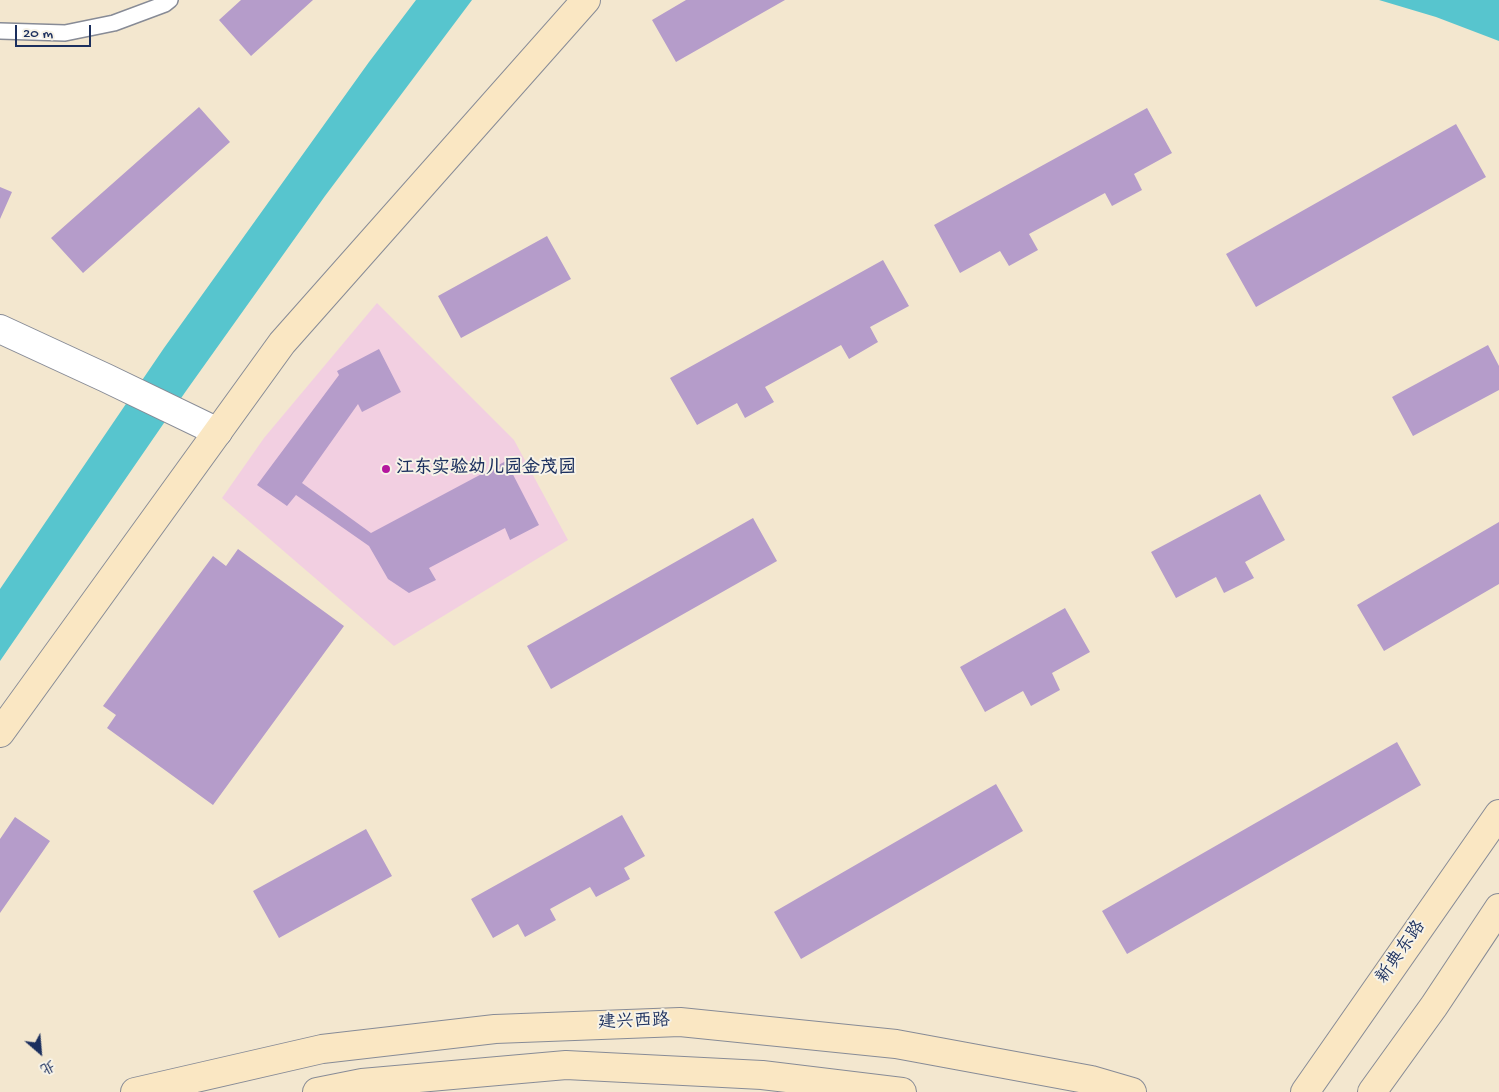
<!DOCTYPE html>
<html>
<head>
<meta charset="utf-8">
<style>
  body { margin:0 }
  #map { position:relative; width:1499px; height:1092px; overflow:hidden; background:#f3e7cf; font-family:"Gochi Hand","LXGW WenKai TC",sans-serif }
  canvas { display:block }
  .north { position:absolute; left:15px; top:1027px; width:50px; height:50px; -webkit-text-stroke:4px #f7f3e8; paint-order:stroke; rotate:153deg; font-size:14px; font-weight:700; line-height:20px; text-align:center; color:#1b2f5e }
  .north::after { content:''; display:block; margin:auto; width:18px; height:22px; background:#1b2f5e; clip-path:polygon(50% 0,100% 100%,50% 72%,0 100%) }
  .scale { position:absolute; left:15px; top:25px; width:76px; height:22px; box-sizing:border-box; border:2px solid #1b2f5e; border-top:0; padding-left:6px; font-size:15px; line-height:18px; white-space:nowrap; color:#1b2f5e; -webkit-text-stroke:4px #f7f3e8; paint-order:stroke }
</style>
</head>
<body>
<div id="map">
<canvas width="1499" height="1092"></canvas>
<div class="north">北</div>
<div class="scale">20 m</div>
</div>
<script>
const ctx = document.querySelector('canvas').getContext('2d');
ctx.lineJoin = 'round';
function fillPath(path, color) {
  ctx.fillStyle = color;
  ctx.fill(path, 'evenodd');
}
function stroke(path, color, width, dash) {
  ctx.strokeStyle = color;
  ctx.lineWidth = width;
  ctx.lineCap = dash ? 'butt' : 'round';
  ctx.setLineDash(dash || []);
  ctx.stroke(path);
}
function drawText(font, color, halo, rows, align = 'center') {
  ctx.font = font + ' "Gochi Hand","LXGW WenKai TC",sans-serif';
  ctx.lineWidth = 4;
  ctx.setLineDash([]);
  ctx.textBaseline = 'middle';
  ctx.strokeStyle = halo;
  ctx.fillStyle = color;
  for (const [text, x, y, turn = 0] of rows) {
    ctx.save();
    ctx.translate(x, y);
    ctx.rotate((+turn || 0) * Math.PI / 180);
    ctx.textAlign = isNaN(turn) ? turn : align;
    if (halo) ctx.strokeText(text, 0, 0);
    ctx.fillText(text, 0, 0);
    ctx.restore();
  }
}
const built = new Path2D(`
  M377,303L514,440L568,540L394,646L222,498L264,438Z`);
const water = new Path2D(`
  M416,0H472L325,196L186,391L0,661V589L164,348L369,62Z
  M1379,0H1499V41L1436,17Z`);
const building = new Path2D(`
  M241,0H313L251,56L219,20Z
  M686,0H785L676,62L652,20Z
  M199,107L230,142L83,273L51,238Z
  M1147,108L1172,153L1134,174L1142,190L1112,206L1105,193L1029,234L1038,250L1009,266L1000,251L960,273L934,225Z
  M1456,124L1486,177L1256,307L1226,254Z
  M0,187L12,192L0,219Z
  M547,236L571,279L461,338L438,296Z
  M883,260L909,306L870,327L878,342L849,359L841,345L765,387L774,402L745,418L737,403L697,425L670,378Z
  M1488,345L1499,366V390L1413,436L1392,397Z
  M379,349L401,392L362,412L358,404L302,483L371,533L506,461L539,525L510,540L505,528L429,568L436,580L409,593L388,579L369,546L296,495L287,506L257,485L339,375L337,371Z
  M1260,494L1285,540L1245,562L1254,578L1224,593L1216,577L1176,598L1151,552Z
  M753,518L777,561L551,689L527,646Z
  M1499,522V584L1384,651L1357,605Z
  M238,549L344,626L213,805L107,728L116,715L103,706L213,556L226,566Z
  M1065,608L1090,652L1052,673L1060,690L1031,706L1023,691L985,712L960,667Z
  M1397,742L1421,785L1127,954L1102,911Z
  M996,784L1023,831L801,959L774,912Z
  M622,815L645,856L624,868L630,879L596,897L590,887L550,909L556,920L525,937L518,924L493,938L471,899Z
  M15,817L50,841L0,913V839Z
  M366,829L392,876L279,938L253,891Z`);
const lane = new Path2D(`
  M0,31L65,33L114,23L165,4L170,0`);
const street = new Path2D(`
  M0,329L106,378L218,432`);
const secondary = new Path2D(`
  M0,733L282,343L586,0
  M135,1092L322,1049L495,1029L680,1022L896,1044L1091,1080L1132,1092
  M317,1092L362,1083L566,1065L762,1075L902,1092
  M1305,1092L1499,814
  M1372,1092L1434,1006L1499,908`);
const markers = [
  [386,469,5,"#b5179e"]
];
const poiNames = [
  ["江东实验幼儿园金茂园",396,469]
];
const streetNames = [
  ["新典东路",1402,953,-55],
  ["建兴西路",634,1023,-2]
];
fillPath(built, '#f2cfe1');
fillPath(water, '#57c5ce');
fillPath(building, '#b59cca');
stroke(lane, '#878b96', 18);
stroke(street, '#878b96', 30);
stroke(secondary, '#878b96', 30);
stroke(lane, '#fff', 15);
stroke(street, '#fff', 28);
stroke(secondary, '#fae7c3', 28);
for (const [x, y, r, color] of markers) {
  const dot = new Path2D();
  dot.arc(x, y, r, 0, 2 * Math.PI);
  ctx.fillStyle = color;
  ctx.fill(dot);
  stroke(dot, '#f7f3e8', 2);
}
drawText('bold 18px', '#1b2f5e', '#f7f3e8', poiNames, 'left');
drawText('18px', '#1b2f5e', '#f7f3e8', streetNames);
</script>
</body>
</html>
